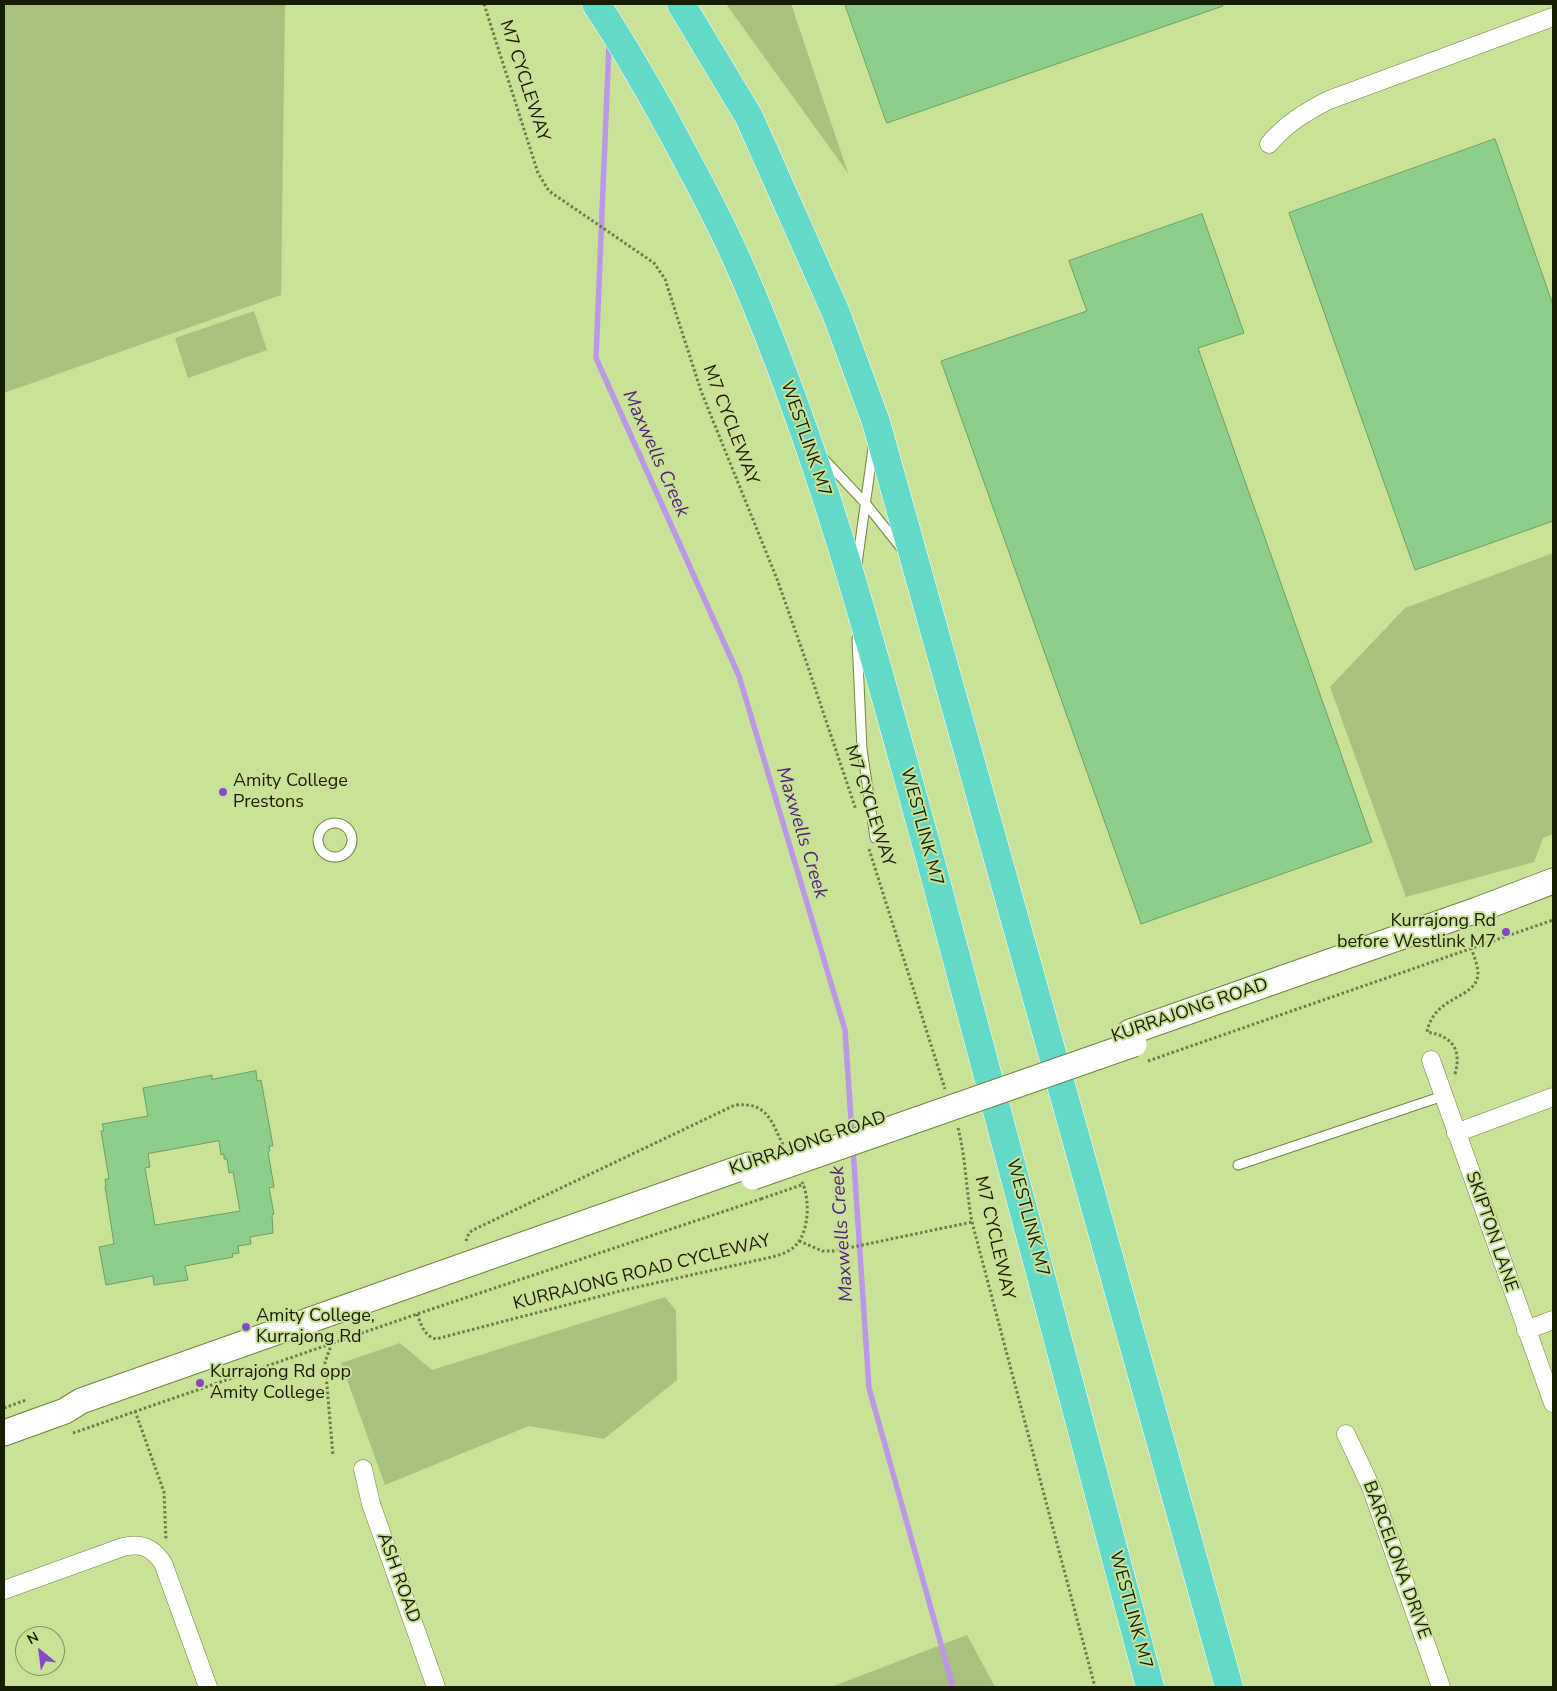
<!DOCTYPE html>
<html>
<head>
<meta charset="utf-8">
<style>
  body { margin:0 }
  #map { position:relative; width:1557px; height:1691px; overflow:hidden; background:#c9e298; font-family:"Nunito Sans",sans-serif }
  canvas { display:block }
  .frame { position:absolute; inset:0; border:5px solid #161e02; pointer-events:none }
  .north { position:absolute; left:15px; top:1626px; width:50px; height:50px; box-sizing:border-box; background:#c9e298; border:1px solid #81945c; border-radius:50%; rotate:331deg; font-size:14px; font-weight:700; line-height:20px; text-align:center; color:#161e02 }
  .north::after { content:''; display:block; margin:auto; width:18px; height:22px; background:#854ac1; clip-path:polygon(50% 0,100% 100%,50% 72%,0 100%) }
</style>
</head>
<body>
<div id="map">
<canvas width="1557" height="1691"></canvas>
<div class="frame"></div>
<div class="north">N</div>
</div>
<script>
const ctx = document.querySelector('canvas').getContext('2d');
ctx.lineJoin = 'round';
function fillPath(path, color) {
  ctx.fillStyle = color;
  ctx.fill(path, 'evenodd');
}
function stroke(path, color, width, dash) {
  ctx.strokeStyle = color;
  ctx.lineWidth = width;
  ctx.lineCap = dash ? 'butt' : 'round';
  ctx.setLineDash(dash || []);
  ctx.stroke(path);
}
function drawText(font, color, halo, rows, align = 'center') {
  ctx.font = font + ' "Nunito Sans",sans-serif';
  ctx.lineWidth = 4;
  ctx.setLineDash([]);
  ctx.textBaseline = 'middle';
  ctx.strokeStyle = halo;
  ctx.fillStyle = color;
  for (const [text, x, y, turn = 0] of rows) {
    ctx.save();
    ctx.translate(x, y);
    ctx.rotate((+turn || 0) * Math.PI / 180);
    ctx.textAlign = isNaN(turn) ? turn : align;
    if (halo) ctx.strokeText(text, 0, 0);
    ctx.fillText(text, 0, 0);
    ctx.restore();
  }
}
const green = new Path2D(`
  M4,4H285L281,295L4,393Z
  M726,4H791L848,173Z
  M254,311L267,350L188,378L175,338Z
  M1553,553V834L1543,838L1534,862L1406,897L1330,687L1405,608Z
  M665,1297L676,1311L677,1380L604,1439L529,1426L385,1485L341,1363L400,1343L432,1370Z
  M967,1635L995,1687H831Z`);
const stream = new Path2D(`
  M609,43L596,358L739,676L845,1030L852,1135
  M853,1149L869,1388L953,1687`);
const building = new Path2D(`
  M845,4H1222L1223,6L887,123Z
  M1495,139L1553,305V521L1415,570L1289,213Z
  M1202,214L1244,333L1198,348L1372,842L1141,924L941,361L1087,311L1069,261Z
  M256,1071L257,1081L261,1080L273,1146H269L270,1151L268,1152L274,1187L269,1188L274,1214L272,1215L273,1233L250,1237L251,1244L238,1246L239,1253L232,1254L233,1257L185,1266L188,1280L154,1285L153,1276L106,1285L99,1247L114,1244L105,1186H106L105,1179H109L101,1131H104L102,1124L148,1116L143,1088L212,1075V1079ZM219,1141L221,1155L224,1154V1159H227L229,1173L233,1172L240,1211L155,1225L145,1168L150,1167L148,1154Z`);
const path = new Path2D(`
  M484,4L538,173L549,191L654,263L665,279L701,391L777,579L806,661L856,810
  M869,849L945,1089
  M1148,1061L1553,920
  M1455,1074C1462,1049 1452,1036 1427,1032C1434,995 1477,999 1478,974C1478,966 1474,956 1471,948
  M958,1128C966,1159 966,1191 972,1222L1095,1687
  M466,1241L469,1233L473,1230L735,1105C767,1102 771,1120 783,1145
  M799,1241L822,1251H834L972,1222
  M417,1314C421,1324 424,1336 436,1339L624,1290L772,1257C780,1255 788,1252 794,1247C810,1233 810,1198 802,1182
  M332,1343L325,1362L333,1456
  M4,1408L26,1400
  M135,1411L164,1492L166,1541
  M73,1433L417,1314L761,1199`);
const service = new Path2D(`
  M822,457L866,504L902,549
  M857,564L873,448
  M857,639L862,749L875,838
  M318 840a17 17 0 1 1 34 0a17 17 0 1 1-34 0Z
  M1238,1165L1443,1096`);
const minor = new Path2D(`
  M1269,144C1286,124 1305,112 1329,100L1553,17
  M1431,1060L1553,1403
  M1456,1133L1553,1097
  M1526,1330L1553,1320
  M1346,1434L1371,1487L1441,1687
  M363,1469L371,1504L436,1687
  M4,1590L123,1547C142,1543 152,1547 163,1563L208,1687`);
const secondary = new Path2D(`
  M1130,1032L1477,910L1553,881
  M4,1433L65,1411L81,1401L749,1165`);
const motorway = new Path2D(`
  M596,4C621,40 643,80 665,119C693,171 722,224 745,278C826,467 878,669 932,866C1006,1139 1078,1413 1150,1687
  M681,4L749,117L836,313L876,422L1229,1687`);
const pathBridge = new Path2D(`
  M761,1199L804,1184`);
const secondaryBridge = new Path2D(`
  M753,1177L1134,1044`);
const markers = [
  [223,792,5,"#854ac1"],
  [1506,932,5,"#854ac1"],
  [246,1327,5,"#854ac1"],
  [200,1383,5,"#854ac1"]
];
const streetNames = [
  ["M7 CYCLEWAY",524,81,72],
  ["M7 CYCLEWAY",730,425,69],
  ["WESTLINK M7",805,439,71],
  ["M7 CYCLEWAY",869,806,72],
  ["WESTLINK M7",921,827,75],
  ["KURRAJONG ROAD",1190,1011,-19],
  ["KURRAJONG ROAD",808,1144,-19],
  ["WESTLINK M7",1027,1218,75],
  ["SKIPTON LANE",1491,1232,71],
  ["M7 CYCLEWAY",994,1238,77],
  ["KURRAJONG ROAD CYCLEWAY",642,1273,-14],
  ["BARCELONA DRIVE",1396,1560,70],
  ["ASH ROAD",398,1578,70],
  ["WESTLINK M7",1130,1610,75]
];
const poiNames = [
  ["Amity College",233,782],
  ["Prestons",233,803],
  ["Kurrajong Rd",1496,922,"right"],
  ["before Westlink M7",1496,943,"right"],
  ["Amity College,",256,1317],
  ["Kurrajong Rd",256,1338],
  ["Kurrajong Rd opp",210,1373],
  ["Amity College",210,1394]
];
const waterNames = [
  ["Maxwells Creek",655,454,66],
  ["Maxwells Creek",801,833,73],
  ["Maxwells Creek",843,1234,-94]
];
fillPath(green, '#aac07f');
stroke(stream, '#ba98e6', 5.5);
fillPath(building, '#8cce8a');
stroke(building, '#69a068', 1);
stroke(service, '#6f853d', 11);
stroke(minor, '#6f853d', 19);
stroke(secondary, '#6f853d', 27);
stroke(motorway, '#fff', 29);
stroke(path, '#6a7a48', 3, [2.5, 2.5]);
stroke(service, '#fff', 9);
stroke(minor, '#fff', 18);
stroke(secondary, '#fff', 25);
stroke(motorway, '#62d9c9', 28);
stroke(secondaryBridge, '#6f853d', 27, []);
stroke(pathBridge, '#6a7a48', 3, [2.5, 2.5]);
stroke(secondaryBridge, '#fff', 25);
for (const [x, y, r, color] of markers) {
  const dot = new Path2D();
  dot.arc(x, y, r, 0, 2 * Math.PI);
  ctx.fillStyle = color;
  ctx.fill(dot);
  stroke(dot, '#c9e298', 2);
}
drawText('18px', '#161e02', '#c9e298', streetNames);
drawText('18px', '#161e02', '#c9e298', poiNames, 'left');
drawText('italic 19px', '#50217b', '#c9e298', waterNames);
</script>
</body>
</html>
